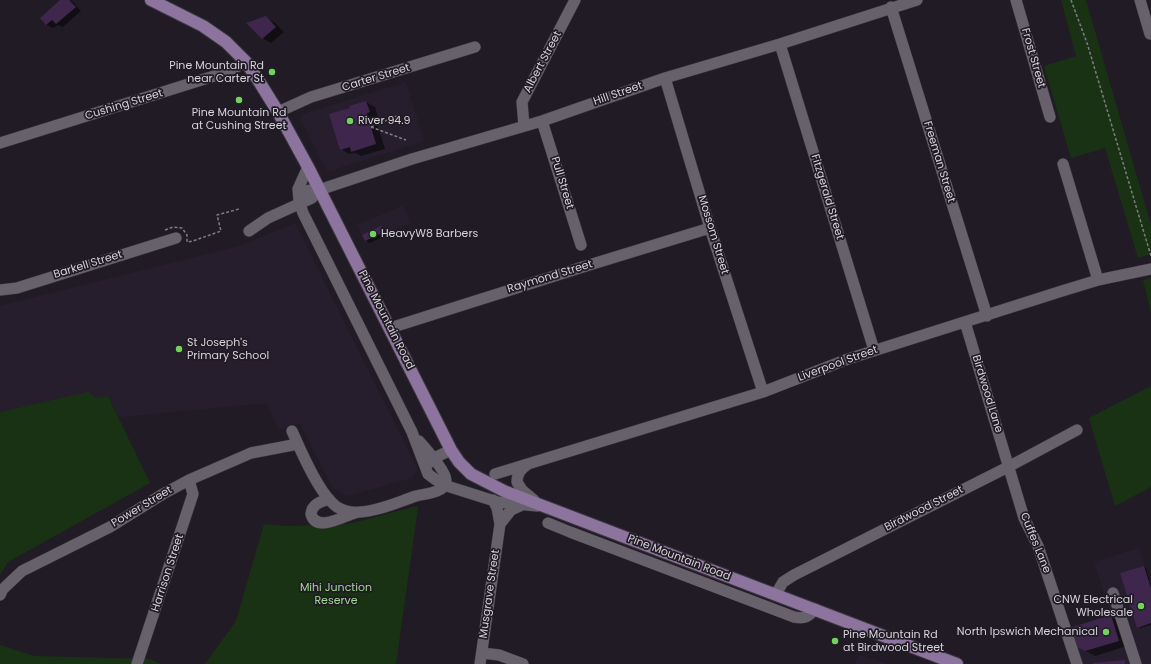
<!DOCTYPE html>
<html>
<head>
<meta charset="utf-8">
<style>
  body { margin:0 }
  canvas { display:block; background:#201b24 }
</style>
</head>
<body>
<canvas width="1151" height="664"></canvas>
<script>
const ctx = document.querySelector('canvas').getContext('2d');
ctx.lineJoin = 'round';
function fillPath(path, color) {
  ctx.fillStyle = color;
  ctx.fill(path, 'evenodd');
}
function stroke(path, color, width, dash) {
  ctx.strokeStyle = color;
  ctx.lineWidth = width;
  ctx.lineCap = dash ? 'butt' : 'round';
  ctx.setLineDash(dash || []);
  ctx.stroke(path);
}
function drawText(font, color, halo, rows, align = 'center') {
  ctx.font = font + ' Poppins,sans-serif';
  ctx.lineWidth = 3.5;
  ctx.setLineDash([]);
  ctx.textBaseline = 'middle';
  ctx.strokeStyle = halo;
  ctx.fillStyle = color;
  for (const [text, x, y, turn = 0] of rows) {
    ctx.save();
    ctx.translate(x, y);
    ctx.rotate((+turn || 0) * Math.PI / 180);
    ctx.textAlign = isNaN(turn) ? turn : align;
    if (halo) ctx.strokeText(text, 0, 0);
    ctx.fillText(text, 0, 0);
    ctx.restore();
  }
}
const built = new Path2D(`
  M406,82L424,141L330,171L326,169L301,120L303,114Z
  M403,206L410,223L365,242L357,225Z
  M295,223L418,470L412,478L348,496L332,487L300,423L279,430L267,403L119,417L108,396L96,398L88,393L0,412V306L243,245Z
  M1139,548L1151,588V664H1080L1069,628L1111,615L1094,562Z
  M859,655L888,664H855Z`);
const green = new Path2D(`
  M1061,0H1086L1151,225V254L1138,258L1105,148L1071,158L1044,66L1076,56Z
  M1151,278V313L1143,280Z
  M1151,386V487L1115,506L1089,418Z
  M88,392L96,398L108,396L150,483L8,562L0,575V412Z
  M417,506L418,508L396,664H205L236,621L264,524L287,526L349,524Z
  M0,645L34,656L150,659L161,664H0Z`);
const shadow = new Path2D(`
  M62,0L72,1L81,11L63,27L58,25L53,28L47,25L41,18Z
  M266,18L275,23L284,32L271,43L262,38Z
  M366,102L375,107L378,117H375L385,149L361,156L355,153L349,154L341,149Z
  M381,227L385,229L388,234L370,243L366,241Z
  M1144,567L1146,568L1151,585V625L1140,628L1138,627Z
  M1111,616L1119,621L1127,646L1095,656L1075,645Z`);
const building = new Path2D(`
  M60,0H69L76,7L56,24L52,20L46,25L40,18Z
  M266,16L276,27L262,39L246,23Z
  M366,101L370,112L367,113L376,144L351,152L350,147L340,150L329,114L350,108L349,106Z
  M381,226L384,232L365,241L362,235Z
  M1144,566L1151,588V623L1137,628L1120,573Z
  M1111,615L1119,641L1085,651L1075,646L1069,628Z
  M1125,660V664H1093V663Z`);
const path = new Path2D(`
  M1071,0L1087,43L1151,256
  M371,127L406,140
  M371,127L399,115
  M165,230L173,227L182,228L187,235V242L193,241L221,231L217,215L239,209`);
const minor = new Path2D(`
  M1016,0L1050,117
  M1140,0L1150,34
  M891,7L987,316
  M780,44L874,350
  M665,78L710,228L763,392
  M278,112L311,97L475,47
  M542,121L581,245
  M524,126L522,102L575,0
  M0,143L227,72L246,62
  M1063,164L1098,280
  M299,201L298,189L308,167
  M249,231L268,218L312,198L319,190
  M0,290L17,288L176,238
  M965,322L1024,518L1038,546L1077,664
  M390,328L586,266L710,228
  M292,431C301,451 319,494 337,507C344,511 352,513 360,512C379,511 398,502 416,496C423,494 432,494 439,490C443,489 445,484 446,481C447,472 425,448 419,441
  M429,463L432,459L451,450
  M527,465C520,469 517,474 517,482L522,490L534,500
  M495,474L763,392L848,359L1062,291L1098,280L1151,269
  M329,499C320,502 312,504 311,514C316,533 344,516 355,513
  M537,506L498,502L485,498L447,486L436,480L428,474L412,432L303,213L299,201C301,190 310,189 319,190L412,159L542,121L665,78L780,44L917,0
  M548,523L570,532L794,617C804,619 809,617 815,609
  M500,524L511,510L522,505
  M1113,593L1136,664
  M776,594L783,582L794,575L1008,467L1077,430
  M0,595L3,589L22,571L110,527L163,494L189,480L251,453L298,444
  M482,653L499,655L523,664
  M137,664L189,506L193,494L189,480
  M480,664L500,524L497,508L493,500`);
const major = new Path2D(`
  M151,0L203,26L226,42L246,62L260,83L278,112L308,167L451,450L459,462L471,474L504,491L957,664`);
const markers = [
  [272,72,4,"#73d25c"],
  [239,100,4,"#73d25c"],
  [350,121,4,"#73d25c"],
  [373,234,4,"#73d25c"],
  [179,349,4,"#73d25c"],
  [1141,606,4,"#73d25c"],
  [1106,632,4,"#73d25c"],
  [835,641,4,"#73d25c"]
];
const streetNames = [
  ["Frost Street",1033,58,74],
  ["Albert Street",543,62,-62],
  ["Carter Street",376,78,-17],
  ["Hill Street",618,94,-19],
  ["Cushing Street",124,105,-17],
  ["Freeman Street",939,162,73],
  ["Pull Street",562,183,73],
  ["Fitzgerald Street",827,197,73],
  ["Mossom Street",713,235,73],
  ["Barkell Street",88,265,-17],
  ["Raymond Street",550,277,-17],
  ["Pine Mountain Road",386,320,63],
  ["Liverpool Street",838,364,-20],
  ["Birdwood Lane",987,394,73],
  ["Power Street",142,507,-31],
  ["Birdwood Street",924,509,-27],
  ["Cuffes Lane",1035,543,68],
  ["Pine Mountain Road",679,558,21],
  ["Harrison Street",168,573,-72],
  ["Musgrave Street",490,594,-82]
];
const poiNames = [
  ["Pine Mountain Rd",264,66,"right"],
  ["near Carter St",264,79,"right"],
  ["Pine Mountain Rd",239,113,"center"],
  ["at Cushing Street",239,126,"center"],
  ["River 94.9",358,121],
  ["HeavyW8 Barbers",381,234],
  ["St Joseph's",187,343],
  ["Primary School",187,356],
  ["CNW Electrical",1133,600,"right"],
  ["Wholesale",1133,613,"right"],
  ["North Ipswich Mechanical",1098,632,"right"],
  ["Pine Mountain Rd",843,635],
  ["at Birdwood Street",843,648]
];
const parkNames = [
  ["Mihi Junction",336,588],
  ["Reserve",336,601]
];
fillPath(built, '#271e2d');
fillPath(green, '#193213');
fillPath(shadow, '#0007');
fillPath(building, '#3e264d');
stroke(minor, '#3b373e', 12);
stroke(major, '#3b373e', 14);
stroke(path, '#7f7b82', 1.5, [3, 2]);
stroke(minor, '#67616c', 11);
stroke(major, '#8d749e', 12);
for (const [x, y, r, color] of markers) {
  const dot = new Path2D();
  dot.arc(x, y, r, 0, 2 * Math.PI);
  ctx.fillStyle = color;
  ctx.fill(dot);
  stroke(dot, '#201b24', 1.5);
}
drawText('11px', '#d6d2d8', '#201b24', streetNames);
drawText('11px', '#d6d2d8', '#201b24', poiNames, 'left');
drawText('11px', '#a0d594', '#201b24', parkNames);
</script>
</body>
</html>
